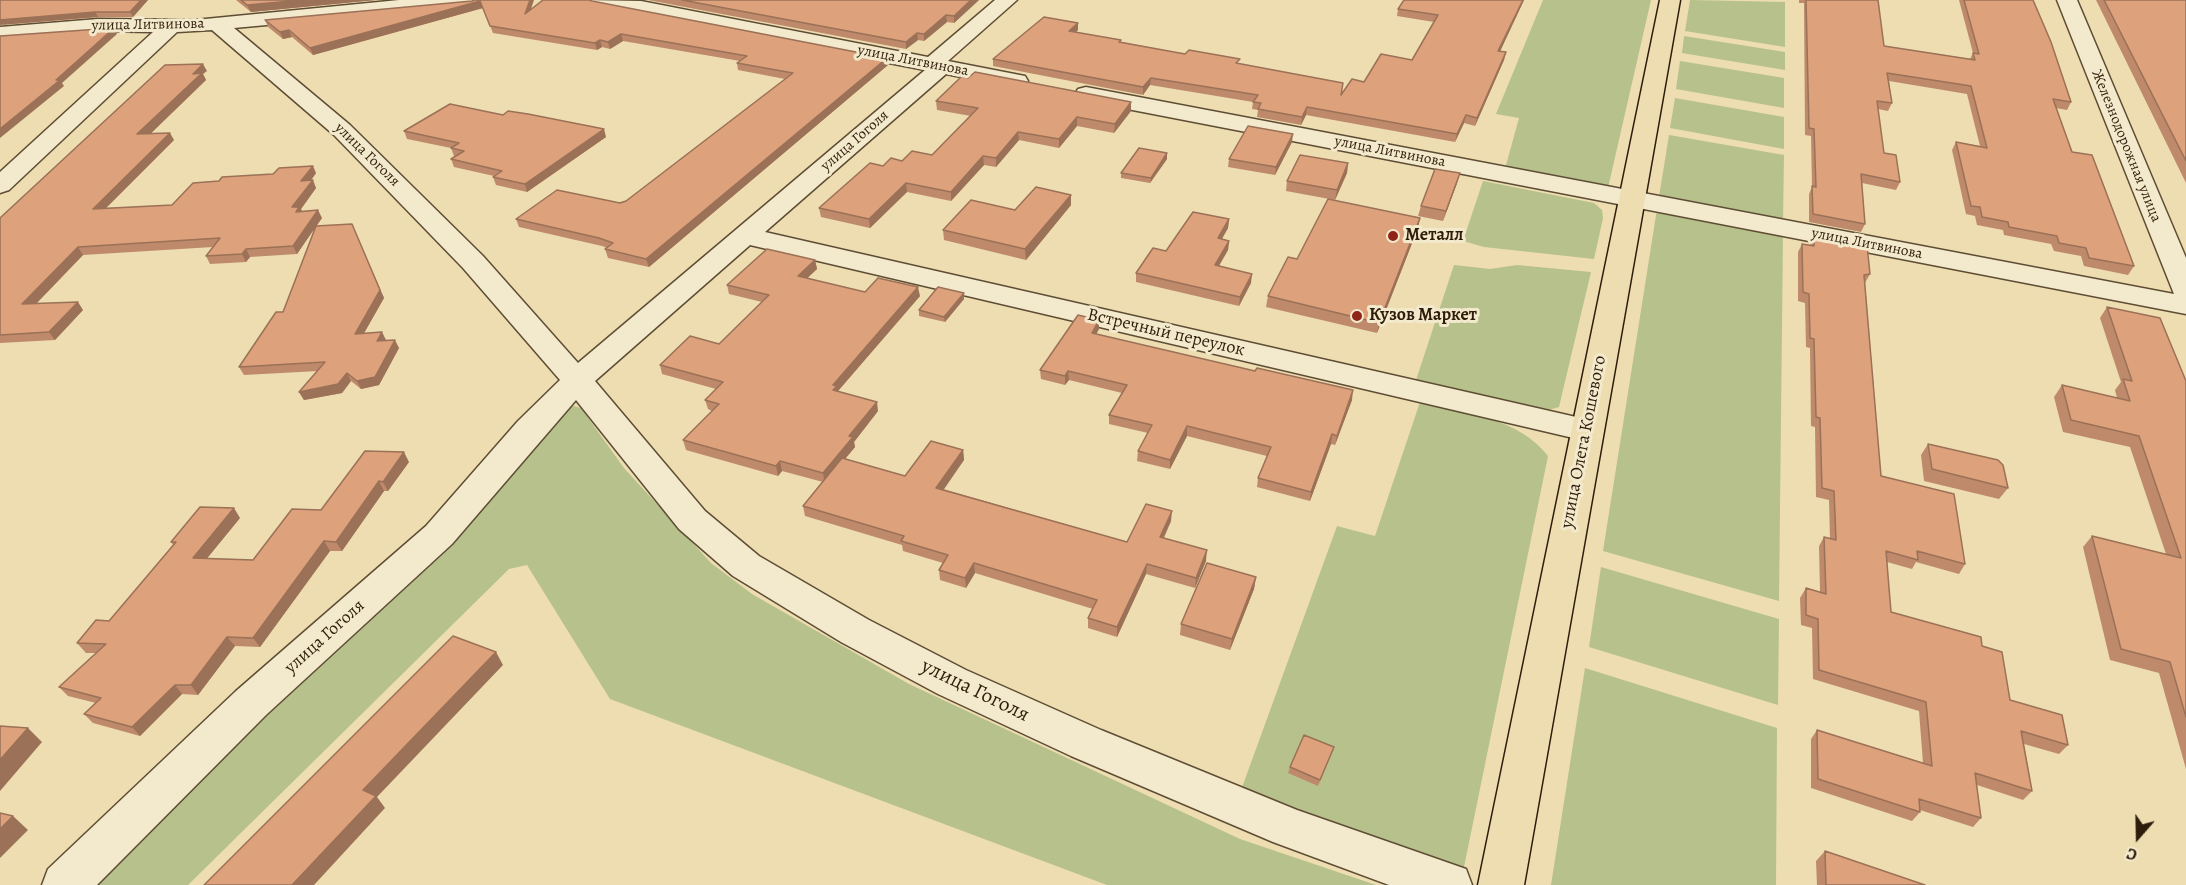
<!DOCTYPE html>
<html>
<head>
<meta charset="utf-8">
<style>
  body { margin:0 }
  #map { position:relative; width:2186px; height:885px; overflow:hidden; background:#edddb0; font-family:Alegreya,serif }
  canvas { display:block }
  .north { position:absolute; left:2108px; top:807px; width:60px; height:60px; -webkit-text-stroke:4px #f3e9cc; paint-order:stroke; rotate:200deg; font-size:16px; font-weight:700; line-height:24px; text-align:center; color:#2f1d0b }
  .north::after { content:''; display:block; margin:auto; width:21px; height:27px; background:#2f1d0b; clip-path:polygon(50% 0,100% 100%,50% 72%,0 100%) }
</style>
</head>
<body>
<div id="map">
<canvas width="2186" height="885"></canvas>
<div class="north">С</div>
</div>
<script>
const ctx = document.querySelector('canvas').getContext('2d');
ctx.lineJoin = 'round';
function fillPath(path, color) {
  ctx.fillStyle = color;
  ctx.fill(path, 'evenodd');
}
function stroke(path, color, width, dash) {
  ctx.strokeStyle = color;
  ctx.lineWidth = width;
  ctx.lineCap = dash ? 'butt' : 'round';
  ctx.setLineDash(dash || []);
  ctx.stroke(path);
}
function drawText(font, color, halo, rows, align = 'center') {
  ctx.font = font + ' Alegreya,serif';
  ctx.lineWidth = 6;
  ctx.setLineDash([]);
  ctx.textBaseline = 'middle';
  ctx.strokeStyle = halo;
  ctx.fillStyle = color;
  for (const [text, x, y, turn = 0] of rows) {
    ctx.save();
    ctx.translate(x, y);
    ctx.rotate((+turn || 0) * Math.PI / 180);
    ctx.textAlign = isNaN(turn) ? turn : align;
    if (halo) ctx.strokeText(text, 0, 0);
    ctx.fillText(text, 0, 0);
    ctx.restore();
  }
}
const green = new Path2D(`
  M1543,0H1651L1608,188L1505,169L1519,118L1496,114Z
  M1690,0L1785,2V47L1685,31Z
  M1684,36L1785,52V70L1682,53Z
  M1680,61L1784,78V108L1676,89Z
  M1675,98L1784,117V149L1670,128Z
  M1669,135L1784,155L1783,222L1659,197Z
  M1483,181L1594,203L1602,210L1603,218L1594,259L1484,247L1463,241Z
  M1657,209L1783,234L1779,601L1603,551Z
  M1454,265L1490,269L1517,265L1591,272L1559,407L1541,412L1415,383Z
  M1420,402C1464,413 1519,418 1548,456L1463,872L1240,793L1337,526L1375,536Z
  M574,406L581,408L624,468L711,563L752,594L909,684L1240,839L1376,885H1107L610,699L527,565L509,569L188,885H83L559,410Z
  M1601,567L1779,619L1778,705L1589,647Z
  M1585,668L1777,728L1776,885H1551Z`);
const minor = new Path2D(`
  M399,0H484L474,6L234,28L350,125L483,256L578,363L925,70L594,6L584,0L641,1L928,57L995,0H1017L948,61L1025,76L1028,81L1025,86L1017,88L946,74L765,232L1598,422L1602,430L1598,438L1586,441L750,245L595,381L705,511L759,556L869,620L966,670L1101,730L1297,810L1466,869L1472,885H1389L1273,842L1071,756L938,694L841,642L733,576L679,529L576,400L452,544L266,715L97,885H42L48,869L236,691L426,526L518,421L560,380L463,268L334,135L212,30L177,32L9,190L0,193V172L153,32L98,31L0,39V27L98,19L195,20Z
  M2057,0H2077L2186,258V314L1086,101L1078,99L1075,94L1078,89L1086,87L2174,294Z`);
const major = new Path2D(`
  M1660,0H1680L1524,885H1478Z`);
const wall = new Path2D(`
  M148,0L133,17H98L0,25Z
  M236,0H376L251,12Z
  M648,0H979L954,23L947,22L924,41L918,40L906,49Z
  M1524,0L1500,51L1506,52L1504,60L1475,126L1464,123L1455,142L1306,115L1301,125L1257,117L1258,110L1252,109L1253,102L1150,85L1143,95L993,66V59L1078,23V30L1076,32L1121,40V42L1239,64L1341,95L1364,82L1412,60L1434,22L1397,16L1398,9Z
  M1799,0H1878L1884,46L1970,59L1973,53L1959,0H2033L2071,102L2067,110L2056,108L2072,152L2134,266L2128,275L2084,266L2081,256L2054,251L2051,244L2004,235L2003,230L1977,225L1975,216L1966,214L1952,150L1956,142L1980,146L1967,94L1889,81L1892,103L1888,111L1878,109L1884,153L1900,182L1896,190L1862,183L1865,224L1861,232L1809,222V194L1812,187L1811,136L1805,135L1804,3H1799Z
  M2096,0H2186V183Z
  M472,1L531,10L592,1L887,58L888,65L649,267L608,258L605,249L607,248L602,246L519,227L516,219L626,201L785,79L738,70L737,63L740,61L623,41L610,49L602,47L597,50L493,33L483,8L313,55L292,37L283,39L268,27L265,20Z
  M207,71L203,74L206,80L150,134L174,140L106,208L172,205L219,181L316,173L311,180L316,188L301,209L302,211L322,218L316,226L355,232L384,298L364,333L386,340L399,348L379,385L361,389L351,381L342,393L304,400L299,392L318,371L244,375L239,367L283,312L315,227L297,254L250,257L246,262L210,264L206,256L213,247L83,255L36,304L83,310L55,340L0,343V218Z
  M936,101L1131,111L1114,133L1077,126L1059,148L1019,140L996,167L984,165L951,201L907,192L870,228L821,217L819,208L883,166L902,161L932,155L971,116L937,110Z
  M404,131L606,137L527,192L496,185L493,177L494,176L454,167L451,159L456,156H454L451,148L407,139Z
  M1292,142L1275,175L1228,167L1229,159Z
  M1167,159L1150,183L1121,178V173Z
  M1348,163L1347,173L1335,200L1286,191L1287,181Z
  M1457,183L1443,221L1418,216L1421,206Z
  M1071,205L1026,260L944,240L943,230L1015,210Z
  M1420,218L1418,228L1377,333L1266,307L1268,296L1297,259Z
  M1229,219L1228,228L1222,239L1229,241L1228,250L1219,266L1251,283L1239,306L1136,282V273L1166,251Z
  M1814,234L1870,274L1865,283L1881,476L1965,564L1959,574L1916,562L1912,569L1887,562L1891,612L1982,646L2010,700L2068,745L2059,754L2024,744L2032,791L2023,800L1977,785L1981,818L1973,827L1920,810V812L1912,821L1811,788V739L1817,730L1923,763L1919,711L1813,679L1812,628L1801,625L1800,598L1806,588L1820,592L1819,546L1824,537L1830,539L1829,500L1816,497L1815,427L1811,426L1810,348L1806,347L1805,303L1798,301V252L1802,244L1810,245Z
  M815,260L817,269L807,278L865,292L920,296L838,391V392L878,411L854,442L855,447L845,459L905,476L963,450L964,460L943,489L1127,542L1171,521L1164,538L1206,561L1195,588L1146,574L1117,637L1088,628V618L1093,609L975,573L966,588L940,580L939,570L943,563L903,551L902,545L805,516L803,506L823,482L782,471L778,476L686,450L683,440L712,411L708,409L705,400L716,389L662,374L660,365L719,344L762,302L729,294L727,285Z
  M964,293V299L945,322L919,316V310Z
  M2107,307L2186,381V769L2159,673L2110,660L2083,547L2092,536L2166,554L2130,447L2063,432L2054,397L2062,385L2117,398L2115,390L2121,382L2100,318Z
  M1099,320V329L1096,334L1352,400L1335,445L1331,444L1310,501L1257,487L1258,478L1267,456L1187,436L1170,469L1137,461L1138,451L1148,433L1109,424V415L1122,393L1069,380L1065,385L1041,379L1040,370Z
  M1928,444L2008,488L1999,499L1924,481L1921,455Z
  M409,462L388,491H384L342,551H330L260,647L235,646L198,695L182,694L140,736L93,723L84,714L96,703L68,696L59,687L96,653H86L77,643L109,621L173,545L171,542L240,518L207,558L253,560L321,510Z
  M1256,577L1254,589L1230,650L1180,635L1181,624Z
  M1332,752L1318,786L1288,773L1290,767Z
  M1825,851L1925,885H1817L1816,861Z`);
const shadedWall = new Path2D(`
  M141,0H148L133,17L130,12Z
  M303,0H376L251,12L247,5Z
  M530,0H534L527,21L525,14Z
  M971,0H979L954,23V16Z
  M1523,0H1524L1497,58L1498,51Z
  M480,1L483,8L313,55L310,48Z
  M95,12L98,17L0,25V20Z
  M946,15L947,22L924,41V34Z
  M1078,23V30L1069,38V31Z
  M114,28L117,34L62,83L64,86L0,138V129Z
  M289,30L292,37L283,39L280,32Z
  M917,33L918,40L906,49V42Z
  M621,34L623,41L610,49L608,42Z
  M600,40L602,47L597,50L595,43Z
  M1506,52L1504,60L1475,126L1477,118Z
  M887,58L888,65L649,267L646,259Z
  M203,64L207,71L203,74L206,80L142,142L137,134L193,74Z
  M1151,78L1150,85L1143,95V87Z
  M1131,102V111L1114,133L1115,124Z
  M1307,107L1306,115L1301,125L1302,117Z
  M1466,115L1464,123L1455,142L1457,134Z
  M1077,117V126L1059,148V139Z
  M604,129L606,137L527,192L525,184Z
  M1018,132L1019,140L996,167V158Z
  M170,133L174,140L98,216L93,209Z
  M1293,134L1292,142L1275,175L1276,167Z
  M1167,153V159L1150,183L1151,178Z
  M983,156L984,165L951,201V192Z
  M1348,163L1347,173L1335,200L1337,190Z
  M313,166L316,173L305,189L301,181Z
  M1460,173L1457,183L1443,221L1446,211Z
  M313,180L316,188L301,209L303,214H297L292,207Z
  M906,183L907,192L870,228L869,219Z
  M1071,195V205L1026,260L1025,249Z
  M318,210L322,218L297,254L293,246Z
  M1420,218L1418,228L1377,333L1379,323Z
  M1229,219L1228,228L1217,247L1218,238Z
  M355,232L384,298L359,342L355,334Z
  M1229,241L1228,250L1214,274L1215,265Z
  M78,247L83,255L28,312L22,304Z
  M246,249L250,257L246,262L242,254Z
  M815,260L817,269L800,285L798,276Z
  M1252,274L1251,283L1239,306L1240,297Z
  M918,287L920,296L838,391V395L833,390V385Z
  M964,293V299L945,322L944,317Z
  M78,302L83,310L55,340L49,332Z
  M1099,320V329L1092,342V333Z
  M382,332L386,340L377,341Z
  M395,340L399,348L379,385L361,389L357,381Z
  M1068,371L1069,380L1065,385V376Z
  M347,373L351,381L342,393L304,400L299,392Z
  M1353,390L1352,400L1335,445L1337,436Z
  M877,402L878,411L854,442L855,447L825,483L823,473L849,436Z
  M1187,426V436L1170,469V460Z
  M1332,434L1331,444L1310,501L1311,492Z
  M963,450L964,460L938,498L936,488Z
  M404,452L409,462L388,491L383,482Z
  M780,461L782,471L778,476L776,466Z
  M379,481L384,491L342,551L336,542Z
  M234,508L240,518L200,567L193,558Z
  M1172,511L1171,521L1159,547L1160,537Z
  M324,541L330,551L260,647L253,638Z
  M1207,550L1206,561L1195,588L1196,578Z
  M974,563L975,573L966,588L965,578Z
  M1147,564L1146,574L1117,637V627Z
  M1256,577L1254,589L1230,650L1232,639Z
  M227,637L235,646L198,695L191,685Z
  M496,652L503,665L377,797L385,808L314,885H292L363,790Z
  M175,685L182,694L140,736L132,727Z
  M28,728L42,742L0,791V760Z
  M13,816L28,830L0,858V829Z`);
const building = new Path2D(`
  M0,0H141L130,12H95L0,20Z
  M241,0H303L247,5Z
  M474,0H530L525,14L543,0H589L592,1L887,58L646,259L605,249L613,243L599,238L516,219L557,190L620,203L626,201L793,73L737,63L747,56L621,34L608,42L600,40L595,43L490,26L480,1L310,48L289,30L280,32L265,20L472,1Z
  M682,0H971L954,16L946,15L924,34L917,33L906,42Z
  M1404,0H1523L1498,51L1506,52L1477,118L1466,115L1457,134L1307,107L1302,117L1258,109L1261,103L1253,102L1258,95L1151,78L1143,87L993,59L1044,17L1078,23L1069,31L1121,40L1119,42L1185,54L1189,50L1240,59L1236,63L1343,83L1341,95L1352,79L1364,82L1381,54L1412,60L1438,15L1398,9Z
  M1806,0H1878L1884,46L1975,60L1973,53L1979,54L1964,0H2033L2051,42L2071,102L2053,99L2072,152L2092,155L2134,266L2089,258L2086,248L2059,243L2057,236L2009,227L2008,222L1982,217L1980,207L1971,206L1956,142L1987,148L1971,86L1887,73L1892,103L1877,101L1884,153L1896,155L1900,182L1861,174L1865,224L1813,214L1812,186L1816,187L1814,129L1809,128Z
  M2104,0H2186V161Z
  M114,28L56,80H60L0,129V36Z
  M203,64L193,74L202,73L137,134L170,133L93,209L172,205L193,183L219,181L222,177L273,174L279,168L313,166L301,181L313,180L292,207H299L296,212L318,210L293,246L246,249L242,254L206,256L220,238L78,247L22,304L78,302L49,332L0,335V218L165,65Z
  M975,72L1131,102L1115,124L1077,117L1059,139L1018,132L996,158L983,156L951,192L906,183L869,219L819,208L870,163L883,166L891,158L902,161L912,151L932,155L978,108L936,101L961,77L968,78Z
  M450,104L503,115L508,111L528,114L604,129L525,184L493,177L502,171L451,159L464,151L451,148L459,143L404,131Z
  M1248,126L1293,134L1276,167L1229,159Z
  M1139,148L1167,153L1151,178L1121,173Z
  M1300,155L1348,163L1337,190L1287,181Z
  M1435,169L1460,173L1446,211L1421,206Z
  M1036,187L1071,195L1025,249L943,230L971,200L1015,210Z
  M1328,199L1420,218L1379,323L1268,296L1288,257L1297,259Z
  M1193,212L1229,219L1218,238L1229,241L1215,265L1252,274L1240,297L1136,273L1153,248L1166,251Z
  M352,224L380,290L355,334L382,332L377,341L395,340L375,377L357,381L347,373L338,384L299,392L325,362L239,367L276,312H283L316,226Z
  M1814,234L1867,245L1870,274L1864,275L1881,476L1954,494L1965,564L1917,551L1918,560L1886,551L1891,612L1981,637L1982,646L2002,652L2010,700L2062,715L2068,745L2021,731L2032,791L1975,773L1981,818L1919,799L1920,812L1818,779L1817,730L1932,766L1926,702L1819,670L1818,619L1806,615V588L1826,594L1824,537L1836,540L1834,491L1822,488L1820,418L1816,417L1814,339L1810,338L1809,294L1803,292L1802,244L1814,246Z
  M767,249L815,260L798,276L865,292L878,278L918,287L833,385L837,386L833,390L877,402L849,436L853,437L823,473L780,461L776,466L683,440L719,404L705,400L723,382L660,365L690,336L719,344L769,295L727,285Z
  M938,287L964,293L944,317L919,310Z
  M2107,307L2160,318L2186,381V717L2170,662L2121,649L2092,536L2181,558L2139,436L2071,420L2062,385L2130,401L2123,379L2132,381Z
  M1078,315L1099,320L1092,333L1255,371L1257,368L1353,390L1337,436L1332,434L1311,492L1258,478L1271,447L1187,426L1170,460L1138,451L1152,425L1109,415L1127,385L1068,371L1065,376L1040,370Z
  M931,441L963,450L936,488L1127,542L1146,504L1172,511L1160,537L1207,550L1196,578L1147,564L1117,627L1088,618L1097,600L974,563L965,578L939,570L948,555L901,541L904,536L803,506L842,458L905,476Z
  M1928,444L1998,460L2003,465L2008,488L1932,469Z
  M365,451L404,452L383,482L379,481L336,542L324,541L253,638L227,637L191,685H175L132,727L84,714L101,698L59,687L106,644L77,643L96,620L109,621L176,542H171L200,507L234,508L193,558L253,560L292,509L321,510Z
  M1207,563L1256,577L1232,639L1181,624Z
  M453,636L496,652L363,790L376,796L292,885H204Z
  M0,726L28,728L0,760Z
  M1304,735L1334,747L1320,780L1290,767Z
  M0,813L13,816L0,829Z
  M1825,851L1925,885H1826Z`);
const markers = [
  [1393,236,6,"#8f2418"],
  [1357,316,6,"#8f2418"]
];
const farStreetnames = [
  ["улица Литвинова",148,25,-1],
  ["улица Литвинова",913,61,11],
  ["улица Гоголя",855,141,-41],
  ["Железнодорожная улица",2126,146,68],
  ["улица Литвинова",1390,152,11],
  ["улица Гоголя",367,155,44],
  ["улица Литвинова",1867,244,11]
];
const poiNames = [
  ["Металл",1405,236],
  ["Кузов Маркет",1369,316]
];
const streetNames = [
  ["Встречный переулок",1166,333,13],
  ["улица Олега Кошевого",1584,442,-79],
  ["улица Гоголя",325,637,-42]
];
const nearStreetnames = [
  ["улица Гоголя",975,691,26]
];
fillPath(green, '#b7c18c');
stroke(minor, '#5e4d34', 3);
stroke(major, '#2f1d0b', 3);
fillPath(minor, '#f3e9cc');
fillPath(major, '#edddb0');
fillPath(wall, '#be8a6b');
fillPath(shadedWall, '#9b7157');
fillPath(building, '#dda17c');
stroke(building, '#9b7157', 1.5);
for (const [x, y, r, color] of markers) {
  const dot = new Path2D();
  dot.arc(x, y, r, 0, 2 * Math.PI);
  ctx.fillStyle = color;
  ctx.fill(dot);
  stroke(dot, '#f3e9cc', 2);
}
drawText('15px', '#2f1d0b', '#f3e9cc', farStreetnames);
drawText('bold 18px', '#2f1d0b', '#f3e9cc', poiNames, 'left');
drawText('18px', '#2f1d0b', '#f3e9cc', streetNames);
drawText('21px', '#2f1d0b', '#f3e9cc', nearStreetnames);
</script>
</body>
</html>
